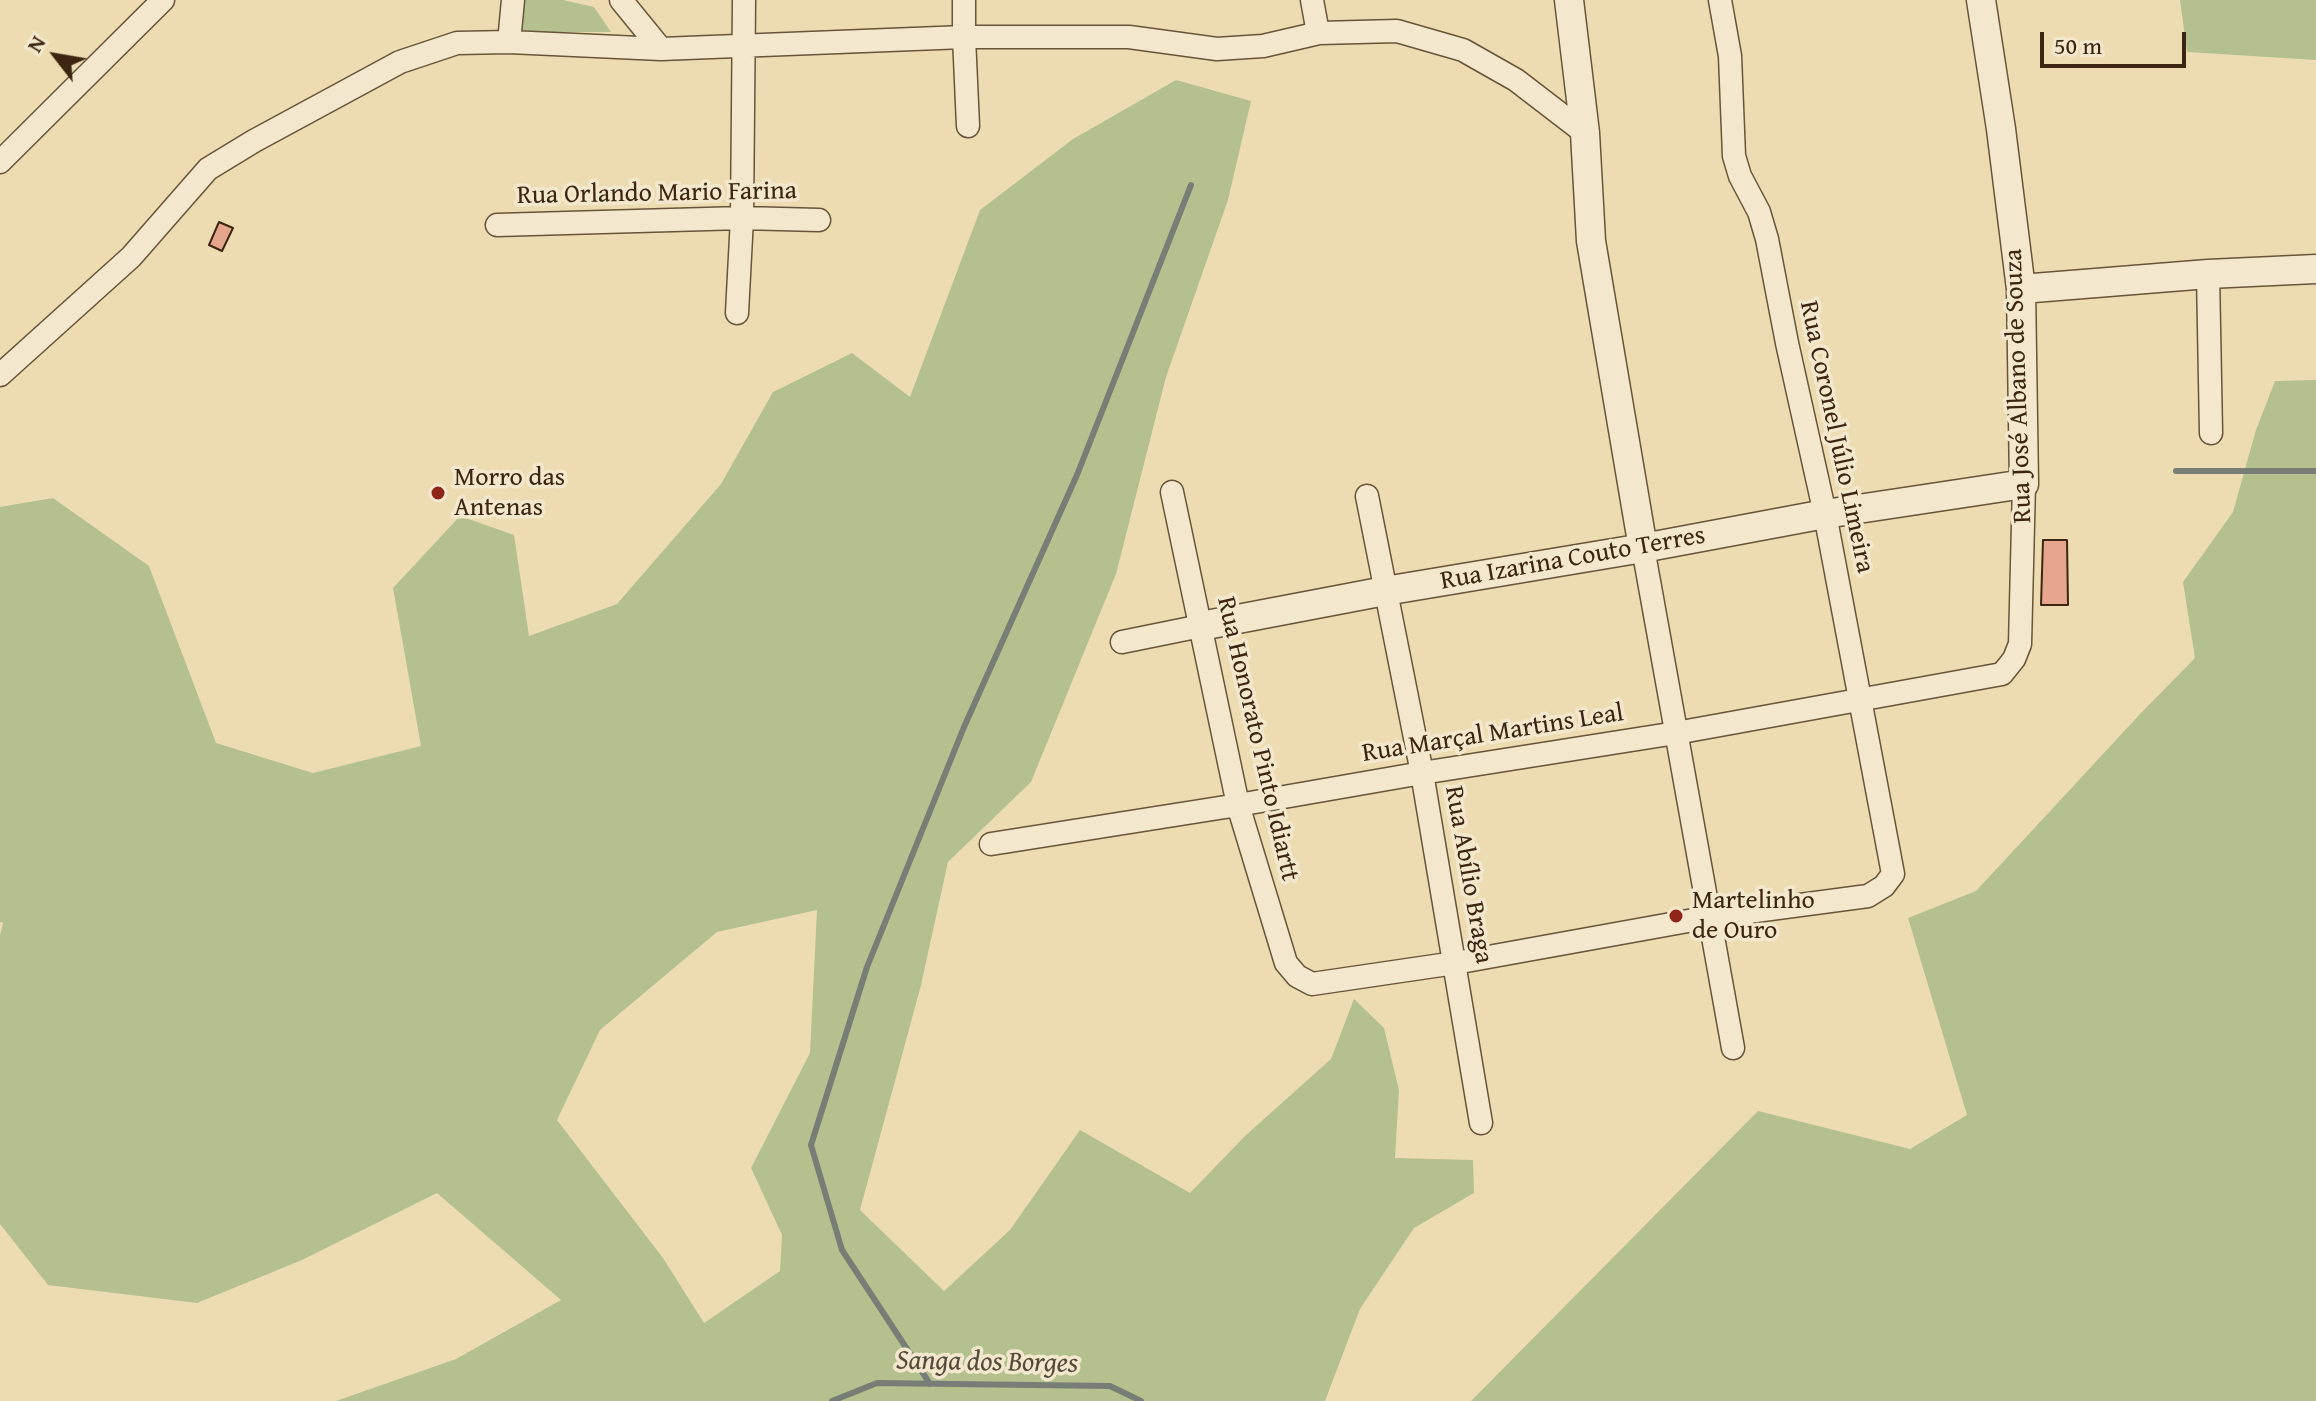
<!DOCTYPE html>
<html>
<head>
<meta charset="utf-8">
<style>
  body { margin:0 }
  #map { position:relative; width:2316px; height:1401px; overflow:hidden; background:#eddcb2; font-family:"Gentium Book Plus",serif }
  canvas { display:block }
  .north { position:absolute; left:16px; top:16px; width:80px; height:80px; -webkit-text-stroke:6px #f3e8cd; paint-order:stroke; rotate:301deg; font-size:22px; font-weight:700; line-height:32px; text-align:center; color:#3c2611 }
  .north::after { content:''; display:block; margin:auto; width:28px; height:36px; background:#3c2611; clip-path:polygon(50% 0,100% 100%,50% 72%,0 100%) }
  .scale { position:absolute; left:2040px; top:32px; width:146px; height:36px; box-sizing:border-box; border:4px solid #3c2611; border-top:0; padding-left:10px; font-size:24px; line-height:28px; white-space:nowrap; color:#3c2611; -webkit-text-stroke:6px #f3e8cd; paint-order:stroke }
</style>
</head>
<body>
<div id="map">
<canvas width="2316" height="1401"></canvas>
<div class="north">N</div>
<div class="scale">50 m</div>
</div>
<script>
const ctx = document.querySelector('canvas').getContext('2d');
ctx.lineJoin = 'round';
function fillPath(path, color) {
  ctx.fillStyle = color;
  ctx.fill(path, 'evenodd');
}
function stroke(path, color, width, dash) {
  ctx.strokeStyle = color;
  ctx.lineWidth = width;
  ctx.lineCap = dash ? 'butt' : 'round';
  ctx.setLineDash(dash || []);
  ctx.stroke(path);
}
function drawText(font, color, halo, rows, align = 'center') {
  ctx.font = font + ' "Gentium Book Plus",serif';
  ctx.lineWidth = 7;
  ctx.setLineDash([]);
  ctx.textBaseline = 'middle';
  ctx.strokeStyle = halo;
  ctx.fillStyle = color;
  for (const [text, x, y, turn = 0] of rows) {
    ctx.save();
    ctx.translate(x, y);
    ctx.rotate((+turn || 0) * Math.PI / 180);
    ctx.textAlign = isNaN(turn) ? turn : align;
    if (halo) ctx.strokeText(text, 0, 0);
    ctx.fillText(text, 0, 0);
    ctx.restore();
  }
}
const green = new Path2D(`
  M518,0H563L594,7L611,32H516Z
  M2180,0H2316V60L2187,52Z
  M1176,80L1251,101L1228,200L1166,377L1116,574L1031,782L948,862L921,985L860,1210L944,1291L1010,1230L1080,1130L1190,1193L1245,1136L1331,1059L1354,999L1384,1028L1399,1090L1395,1158L1473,1160L1474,1193L1414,1228L1360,1309L1325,1401H336L456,1359L561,1300L437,1193L302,1260L197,1303L48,1285L0,1224V935L3,923L0,922V507L53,498L149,566L216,743L313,773L421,746L393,588L460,516L514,535L529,636L617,604L721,484L773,392L852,353L910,397L980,210L1073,139ZM817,910L810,1053L751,1168L782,1235L780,1271L704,1323L663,1258L557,1120L600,1030L717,932Z
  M2316,380V1401H1471L1758,1111L1910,1149L1967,1115L1908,918L1976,891L2141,713L2195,658L2183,582L2233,512L2256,430L2275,381Z`);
const stream = new Path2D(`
  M2176,471H2316
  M930,1384L842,1250L811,1145L867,967L964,727L1077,475L1191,185
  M832,1401L877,1383L1110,1386L1141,1401`);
const building = new Path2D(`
  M219,222L233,228L222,251L209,245Z
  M2043,540H2067L2068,605H2041Z`);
const minor = new Path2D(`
  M621,0L661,49
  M964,0V37L968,126
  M1312,0L1318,33
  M509,42L513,0
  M0,162L163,0
  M497,225L742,218L819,220
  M2208,274L2211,433
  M737,313L742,218L744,0
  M0,375L131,257L208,169L254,141L400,62L457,43L509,42L661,49L964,37H1129L1217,49L1263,46L1319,33L1397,31L1463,50L1516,80L1585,133
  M1172,492L1238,805L1286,963L1297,976L1312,984L1455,963L1710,917L1868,896L1884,886L1893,874L1825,514L1787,343L1767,239L1759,212L1740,176L1734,156L1730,56L1720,0
  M1367,496L1422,773L1481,1123
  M1643,548L1733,1048
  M1122,642L1201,626
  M991,844L1238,805L1422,773L1676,733L2002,674L2014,659L2020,644L2024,484`);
const tertiary = new Path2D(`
  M1569,0L1585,133L1591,241L1643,548
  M2021,289L2208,274L2316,269
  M1201,626L1385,591L1643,548L1825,514L2024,484L2021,289L2001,129L1981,0`);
const markers = [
  [438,493,8,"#8f2418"],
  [1676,916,8,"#8f2418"]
];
const streetNames = [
  ["Rua Orlando Mario Farina",657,194,-1],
  ["Rua José Albano de Souza",2019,386,-92],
  ["Rua Coronel Júlio Limeira",1836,437,78],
  ["Rua Izarina Couto Terres",1573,559,-10],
  ["Rua Marçal Martins Leal",1493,734,-9],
  ["Rua Honorato Pinto Idiartt",1257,739,77],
  ["Rua Abílio Braga",1468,875,80]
];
const poiNames = [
  ["Morro das",454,478],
  ["Antenas",454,508],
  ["Martelinho",1692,901],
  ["de Ouro",1692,931]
];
const waterNames = [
  ["Sanga dos Borges",987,1363,1]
];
fillPath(green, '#b4c18f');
stroke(stream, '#777e75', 6);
fillPath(building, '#e6a68e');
stroke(building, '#3c2611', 2);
stroke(minor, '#685439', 25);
stroke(tertiary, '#685439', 31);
stroke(minor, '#f3e8cd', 22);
stroke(tertiary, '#f3e8cd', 28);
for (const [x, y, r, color] of markers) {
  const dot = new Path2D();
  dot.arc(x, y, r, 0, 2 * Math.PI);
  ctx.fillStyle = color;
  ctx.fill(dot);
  stroke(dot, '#f3e8cd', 3);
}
drawText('26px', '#3c2611', '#f3e8cd', streetNames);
drawText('26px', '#3c2611', '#f3e8cd', poiNames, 'left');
drawText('italic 28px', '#544b3b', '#f3e8cd', waterNames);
</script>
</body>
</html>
